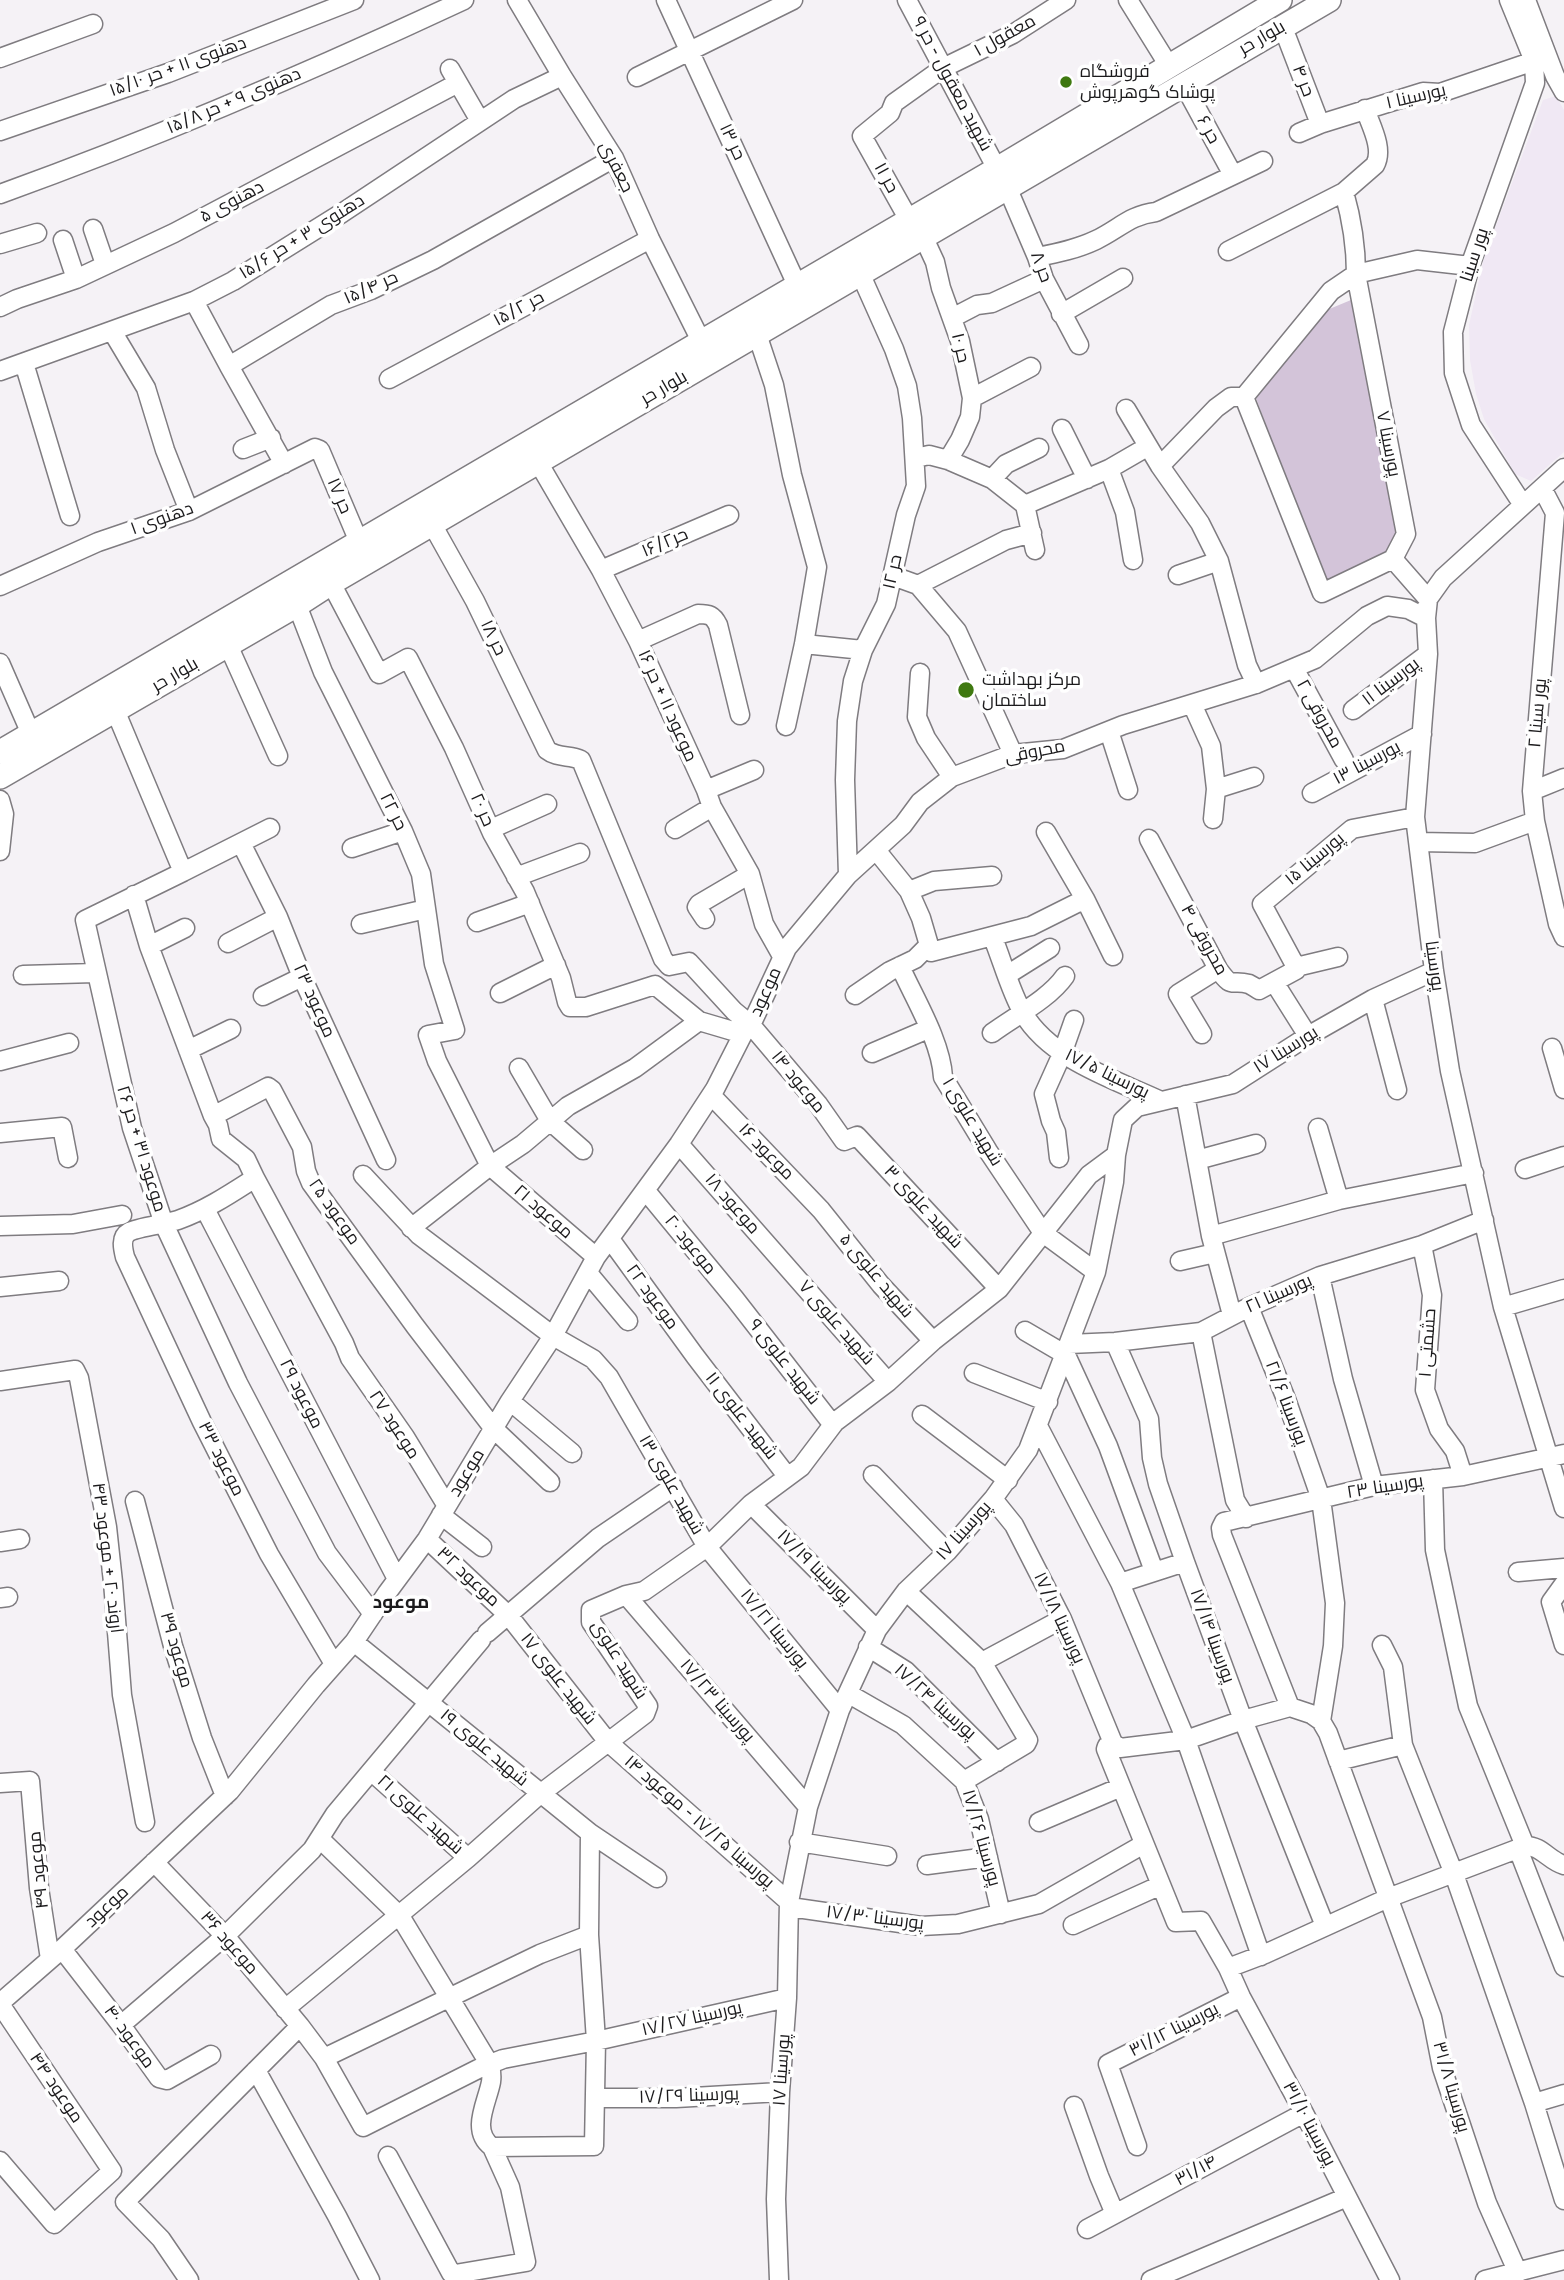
<!DOCTYPE html>
<html>
<head>
<meta charset="utf-8">
<style>
  body { margin:0 }
  canvas { display:block; background:#f5f2f6 }
</style>
</head>
<body>
<canvas width="1564" height="2280"></canvas>
<script>
const ctx = document.querySelector('canvas').getContext('2d');
ctx.lineJoin = 'round';
function fillPath(path, color) {
  ctx.fillStyle = color;
  ctx.fill(path, 'evenodd');
}
function stroke(path, color, width, dash) {
  ctx.strokeStyle = color;
  ctx.lineWidth = width;
  ctx.lineCap = dash ? 'butt' : 'round';
  ctx.setLineDash(dash || []);
  ctx.stroke(path);
}
function drawText(font, color, halo, rows, align = 'center') {
  ctx.font = font + ' "Fira Sans",Cairo,sans-serif';
  ctx.lineWidth = 7;
  ctx.setLineDash([]);
  ctx.textBaseline = 'middle';
  ctx.strokeStyle = halo;
  ctx.fillStyle = color;
  for (const [text, x, y, turn = 0] of rows) {
    ctx.save();
    ctx.translate(x, y);
    ctx.rotate((+turn || 0) * Math.PI / 180);
    ctx.textAlign = isNaN(turn) ? turn : align;
    if (halo) ctx.strokeText(text, 0, 0);
    ctx.fillText(text, 0, 0);
    ctx.restore();
  }
}
const built = new Path2D(`
  M1556,96L1564,110V452L1531,481L1515,474L1484,419L1476,394L1470,360L1469,325L1484,258L1543,100Z`);
const green = new Path2D(`
  M1351,300L1393,512L1396,541L1382,561L1324,583L1256,398L1327,310Z`);
const minor = new Path2D(`
  M517,0L562,76L614,158L650,239L701,341
  M666,0L797,285
  M907,0L997,169
  M1128,0L1169,66
  M1509,0L1534,61L1535,83L1470,266L1453,332L1454,373L1471,425L1523,505
  M1526,0L1555,76L1564,92
  M1287,38L1320,124
  M0,58L93,24
  M450,69L480,121
  M637,77L793,0
  M1184,85L1233,175
  M0,131L168,73L354,0
  M1299,133L1320,124L1423,92L1440,93L1534,61
  M1007,187L1037,257L1044,279L1079,345
  M1344,192C1352,220 1356,245 1356,274L1406,534L1393,559
  M0,194C158,137 312,71 464,0
  M909,220L862,136L890,113L894,103L943,68L1013,34L1066,0
  M93,229L105,264
  M923,236L935,262L941,288L960,341L972,398L970,417L960,440L948,460
  M63,240L76,279
  M0,244L37,233
  M1228,251L1344,192L1375,165C1384,149 1371,126 1365,109
  M1037,257C1058,253 1077,249 1096,240C1119,229 1130,215 1156,212L1263,161
  M194,301L229,366
  M0,307L17,299L76,279L174,233L458,83
  M1061,314L1123,278
  M952,318L977,305L992,303L1044,279
  M112,331L146,388L165,450L189,511
  M757,334L774,385L792,475L817,567L804,644L786,726
  M24,363L70,516
  M0,371L194,301L233,281L342,213L514,99L562,76
  M389,379L650,239
  M972,398L1031,367
  M1126,409L1160,466L1200,523L1219,561L1247,665L1256,684
  M1062,429L1087,479
  M243,449L271,438
  M916,458L929,455L948,460L992,479L1025,505L1035,550
  M538,462L601,570L638,641L706,790L712,807L750,874L764,924L782,956
  M284,464L229,366L331,305L371,290L433,260L614,158
  M1160,466L1216,408L1231,397H1244
  M1564,468L1443,578L1428,599L1426,618L1428,654L1415,817L1434,971L1450,1071L1503,1307L1564,1508
  M1109,469L1125,512L1133,560
  M992,479L1006,464L1039,448
  M1542,488L1555,513L1532,791L1535,821L1558,924L1564,937
  M1025,505L1109,469L1147,447
  M432,524L475,601L547,750C557,758 570,755 581,760L663,959L669,966L689,962L734,1011L751,1025L818,1104L844,1141L857,1136L999,1289
  M1393,559L1322,593L1244,397L1331,291L1356,274L1417,260L1470,266
  M1393,559L1428,599
  M601,570L729,515
  M1178,575L1219,561
  M893,576L918,585L957,631L1013,754
  M331,583L379,674L408,658L454,748L492,833L525,892L561,978L567,1002L570,1007H586L655,985L699,1021L743,1034
  M918,585L1006,540L1032,533
  M0,586L98,542L189,511L315,448L320,450L359,542
  M297,605L323,672L403,831L421,874L434,964L455,1030L428,1035L437,1061L490,1166L596,1257
  M638,641L698,614C709,614 713,615 718,625L740,715
  M804,644L863,650
  M228,645L278,756
  M0,663L31,734
  M1294,668L1344,760
  M920,673L917,717L926,738L952,777
  M1192,704L1211,746L1216,789L1213,819
  M115,710L183,872L85,920L132,1128L164,1224L238,1383L327,1553L373,1614
  M1353,710L1428,654
  M1109,731L1128,790
  M1216,789L1254,777
  M706,790L754,770
  M1532,791L1564,778
  M1312,793L1422,734
  M0,800L4,814L0,851
  M491,829L547,804
  M675,829L712,807
  M1046,832L1085,899L1113,956
  M1149,839L1218,969C1233,990 1230,979 1249,984C1253,986 1256,988 1259,990L1296,970V967L1262,904L1352,829L1415,817
  M1418,842L1475,843L1535,821
  M241,843L278,917L302,977L386,1160
  M352,848L403,831
  M876,850L909,891L921,918L931,952L1031,926L1085,899
  M183,872L270,828
  M848,875L845,780L847,721L853,681L863,650L886,604L906,515L916,486L912,418L907,386L894,349L860,273
  M516,877L580,853
  M909,891L934,881L992,876
  M134,895L149,946L213,1116
  M705,919L697,907L699,904L750,874
  M477,922L530,903
  M361,924L426,909
  M993,938C1002,960 1011,993 1023,1013C1051,1060 1114,1079 1161,1101
  M228,943L278,917
  M149,946L185,928
  M900,966C914,998 941,1041 943,1077L988,1151L1043,1233L1096,1272
  M1296,967L1338,957
  M23,975L95,973
  M1007,975L1050,948
  M1274,982L1308,1036
  M500,993L556,965
  M855,995L890,971L915,959L929,945
  M263,996L302,977
  M1373,999L1397,1090
  M992,1033C1015,1016 1049,999 1065,976
  M1202,1034L1178,994L1218,969
  M1552,1048L1564,1089
  M188,1050L231,1029
  M872,1053L928,1029
  M0,1061L69,1043
  M519,1068L550,1121L583,1150
  M711,1095L821,1210L881,1285L933,1341
  M1185,1095L1211,1236L1232,1315
  M1318,1128L1339,1200
  M0,1133L62,1127L68,1158
  M679,1144L888,1382
  M1059,1158L1056,1132L1051,1121L1044,1094L1062,1054L1074,1020
  M1197,1160L1256,1144
  M1525,1169L1564,1156
  M363,1175L419,1235L553,1336L593,1359L609,1377L707,1547L840,1710
  M255,1178L344,1343L350,1358L405,1437L447,1506
  M646,1191L735,1299L833,1425
  M205,1209L397,1579
  M0,1226L73,1224L122,1215
  M411,1228L490,1166L523,1144L568,1106L635,1068L699,1021
  M1211,1236L1339,1200L1474,1173
  M610,1239L695,1356L787,1476
  M1422,1245L1432,1295L1425,1390L1439,1429L1455,1451L1463,1476
  M1180,1261L1215,1253
  M588,1273L628,1321
  M1320,1276L1343,1379L1374,1486
  M0,1287L59,1281
  M1249,1307L1286,1399L1321,1499L1335,1603L1333,1646L1321,1721
  M1503,1307L1564,1289
  M1025,1331L1066,1355L1108,1446L1154,1571
  M1201,1332L1235,1500L1246,1518
  M1115,1342L1149,1419L1152,1458L1158,1484L1185,1562L1243,1720L1325,1926
  M1069,1344L1115,1342L1201,1332L1249,1307L1320,1276L1422,1245L1484,1220
  M974,1373L1048,1402
  M0,1381L75,1370L79,1378L107,1527L113,1582L122,1695L145,1822
  M510,1401L572,1453
  M922,1415L1008,1480
  M1038,1426L1120,1583L1186,1740L1261,1956
  M873,1475L947,1552
  M1433,1479L1435,1550L1468,1706L1525,1846
  M993,1499L1014,1525L1062,1619L1113,1743
  M135,1501L173,1646L202,1738L225,1796
  M751,1504L877,1630
  M441,1515L482,1547
  M427,1539L509,1616L608,1742L789,1902
  M0,1542L20,1539
  M1518,1572L1564,1568
  M1120,1583L1185,1562
  M1564,1584L1551,1602L1564,1645
  M906,1591L982,1662L1028,1740L1026,1744L964,1781
  M626,1595L808,1807
  M0,1598L8,1597
  M487,1633L598,1538L673,1487
  M354,1642L590,1833L589,1935L596,2041L594,2146L492,2147L510,2187L526,2262L455,2274L451,2273L388,2156
  M1382,1645L1393,1667L1403,1745L1454,1874L1534,2103L1564,2200
  M868,1647L906,1671L997,1762
  M982,1662L1062,1619
  M334,1664L269,1554L202,1422L125,1257C123,1249 120,1237 129,1232C138,1227 166,1224 178,1220C206,1210 230,1194 255,1178L246,1159L221,1139L218,1125L213,1116L268,1087L272,1090L302,1147L306,1171L311,1183L415,1326L494,1429L550,1482
  M849,1694L903,1725L964,1781L979,1819L1001,1914
  M1290,1707L1222,1535L1221,1528L1224,1522L1374,1486L1463,1476L1564,1454
  M1113,1743L1120,1748L1186,1740L1243,1720L1290,1707L1311,1714L1321,1721L1328,1733L1432,2017L1442,2068L1487,2203L1518,2273
  M1113,1743L1107,1746L1106,1749L1176,1922L1201,1921L1228,1968L1265,1954L1388,1898L1525,1846C1541,1845 1549,1861 1564,1865
  M1338,1761L1403,1745
  M371,1771L468,1858
  M0,1783L30,1781L39,1888L50,1959
  M1039,1822L1121,1787
  M590,1833L657,1878
  M320,1839L400,1916L490,2065C491,2070 492,2076 491,2082C487,2103 470,2131 492,2147
  M799,1842L887,1856
  M1518,1849L1564,1967
  M154,1862L225,1936L300,2026L324,2058L363,2127L480,2068L503,2059L596,2041L787,1998
  M927,1865L988,1857
  M790,1907L921,1926L958,1924L1039,1904L1144,1844
  M1073,1925L1161,1885
  M62,1949L121,2025L159,2078L167,2080L211,2055
  M1228,1968L1241,1997L1304,2113L1390,2280
  M0,2003L62,1949L230,1791L316,1685L354,1642L387,1593L427,1539L510,1401L553,1336L596,1257L679,1144L715,1089L743,1034L751,1025L787,948L848,875L903,825L920,802L952,777L1013,754L1063,749L1123,725L1256,684L1315,659L1367,616L1387,606L1408,609L1426,618
  M0,2004L112,2171L54,2224L0,2161
  M285,2009L468,1858L540,1794L645,1714L648,1706L591,1622V1610L626,1595L644,1591L707,1547L751,1504L801,1467L835,1422L888,1382L933,1341L999,1289L1089,1175L1116,1155
  M121,2025L225,1936L312,1850L335,1814L481,1640
  M324,2058L540,1954L589,1935
  M256,2070L337,2216L370,2280
  M597,2098H676L780,2092
  M1534,2103L1564,2094
  M1074,2106L1099,2176L1115,2214
  M1137,2146L1108,2064L1241,1997
  M1087,2229L1304,2113
  M189,2280L161,2239L125,2202L300,2026
  M779,2280L776,2199L780,2092L787,1998L789,1902L808,1807L840,1710L877,1630L906,1591L947,1552L993,1499L1028,1450L1096,1272L1114,1182L1116,1155L1123,1120L1137,1107L1233,1084L1308,1036L1373,999L1434,971
  M1151,2280L1347,2197
  M1485,2280L1564,2260`);
const major = new Path2D(`
  M0,752L997,169L1280,0
  M0,777L297,605L331,583L1329,0`);
const markers = [
  [1066,82,7,"#3f7910"],
  [966,690,9,"#3f7910"]
];
const streetNames = [
  ["معقول ۱",1005,36,-29],
  ["بلوار حر",1262,38,-30],
  ["دهنوی ۱۱ + حر ۱۵/۱۰",178,67,-20],
  ["حر ۴",1303,81,69],
  ["شهید معقول - حر ۹",952,84,62],
  ["پورسینا ۱",1416,97,-13],
  ["دهنوی ۹ + حر ۱۵/۸",234,101,-23],
  ["حر ۶",1208,130,61],
  ["حر ۱۳",732,142,65],
  ["جعفری",616,167,63],
  ["حر ۱۱",886,178,61],
  ["دهنوی ۵",232,202,-28],
  ["دهنوی ۳ + حر ۱۵/۶",302,237,-32],
  ["پور سینا",1475,255,-72],
  ["حر ۸",1041,267,69],
  ["حر ۱۵/۴",371,288,-24],
  ["حر ۱۵/۲",519,309,-28],
  ["حر ۱۰",960,348,77],
  ["بلوار حر",664,388,-30],
  ["پورسینا ۷",1388,444,79],
  ["حر ۱۷",339,496,67],
  ["دهنوی ۱",162,519,-20],
  ["حر۱۶/۲",665,543,-23],
  ["حر ۱۲",893,572,-77],
  ["حر ۱۸",493,638,64],
  ["بلوار حر",175,675,-30],
  ["پورسینا ۱۱",1391,682,-37],
  ["موعود ۱۱ + حر ۱۶",667,706,66],
  ["پور سینا ۲",1538,713,-85],
  ["محروقی ۲",1319,714,61],
  ["محروقی",1035,752,-11],
  ["پورسینا ۱۳",1367,763,-28],
  ["حر ۲۰",482,810,66],
  ["حر ۲۲",393,812,63],
  ["پورسینا ۱۵",1315,859,-40],
  ["محروقی ۴",1204,940,61],
  ["پورسینا",1434,966,82],
  ["موعود",766,992,-66],
  ["موعود ۲۳",314,1001,66],
  ["پورسینا ۱۷",1286,1050,-32],
  ["پورسینا ۱۷/۵",1107,1074,26],
  ["موعود ۱۴",798,1082,51],
  ["شهید علوی ۱",972,1122,59],
  ["موعود ۳۱ + حر ۲۶",141,1149,73],
  ["موعود ۱۶",766,1152,46],
  ["موعود ۱۸",732,1204,49],
  ["شهید علوی ۳",923,1207,47],
  ["موعود ۲۵",334,1212,55],
  ["موعود ۲۱",543,1212,41],
  ["موعود ۲۰",690,1245,51],
  ["شهید علوی ۵",876,1276,50],
  ["پورسینا ۲۱",1279,1294,-24],
  ["موعود ۲۲",652,1297,54],
  ["شهید علوی ۷",836,1323,49],
  ["حشمتی ۱",1428,1343,-86],
  ["شهید علوی ۹",784,1362,52],
  ["موعود ۲۹",301,1394,63],
  ["پورسینا ۲۱/۶",1286,1403,69],
  ["شهید علوی ۱۱",741,1416,52],
  ["موعود ۲۷",394,1425,57],
  ["موعود ۳۳",221,1459,63],
  ["موعود",467,1473,-59],
  ["شهید علوی ۱۳",671,1485,60],
  ["پورسینا ۲۳",1385,1487,-9],
  ["پورسینا ۱۷",964,1531,-48],
  ["اروند ۲۰ + موعود ۴۳",107,1558,83],
  ["پورسینا ۱۷/۱۹",814,1567,45],
  ["موعود ۳۲",468,1577,43],
  ["پورسینا ۱۷/۱۸",1059,1618,65],
  ["پورسینا ۱۷/۲۱",774,1629,51],
  ["پورسینا ۱۷/۱۴",1212,1636,70],
  ["موعود ۳۹",176,1650,74],
  ["شهید علوی",619,1660,58],
  ["شهید علوی ۱۷",558,1679,52],
  ["پورسینا ۱۷/۲۳",717,1701,49],
  ["پورسینا ۱۷/۲۴",935,1702,42],
  ["شهید علوی ۱۹",484,1748,40],
  ["شهید علوی ۲۱",420,1815,42],
  ["پورسینا ۱۷/۲۵ - موعود ۱۴",699,1822,41],
  ["پورسینا ۱۷/۲۶",981,1838,74],
  ["موعود ۴۹",39,1870,-96],
  ["موعود",107,1907,-43],
  ["پورسینا ۱۷/۳۰",875,1918,7],
  ["موعود ۳۶",229,1943,49],
  ["پورسینا ۱۷/۲۷",692,2019,-13],
  ["پورسینا ۳۱/۱۲",1174,2030,-27],
  ["موعود ۴۰",129,2037,54],
  ["پورسینا ۱۷",782,2070,-86],
  ["پورسینا ۳۱/۸",1451,2087,74],
  ["موعود ۴۴",56,2088,56],
  ["پورسینا ۱۷/۲۹",689,2096,-2],
  ["پورسینا ۳۱/۱۰",1309,2124,62],
  ["۳۱/۱۴",1196,2171,-28]
];
const poiNames = [
  ["فروشگاه",1080,72],
  ["پوشاک گوهرپوش",1080,93],
  ["مرکز بهداشت",982,680],
  ["ساختمان",982,701]
];
const neighbourhoodNames = [
  ["موعود",401,1603]
];
fillPath(built, '#f0e8f4');
fillPath(green, '#d3c4d9');
stroke(minor, '#7f7c80', 21);
stroke(major, '#7f7c80', 26);
stroke(minor, '#fff', 18);
stroke(major, '#fff', 23);
for (const [x, y, r, color] of markers) {
  const dot = new Path2D();
  dot.arc(x, y, r, 0, 2 * Math.PI);
  ctx.fillStyle = color;
  ctx.fill(dot);
  stroke(dot, '#fff', 2.5);
}
drawText('18px', '#1c1b1d', '#fff', streetNames);
drawText('18px', '#1c1b1d', '#fff', poiNames, 'left');
drawText('bold 19px', '#1c1b1d', '#fff', neighbourhoodNames);
</script>
</body>
</html>
